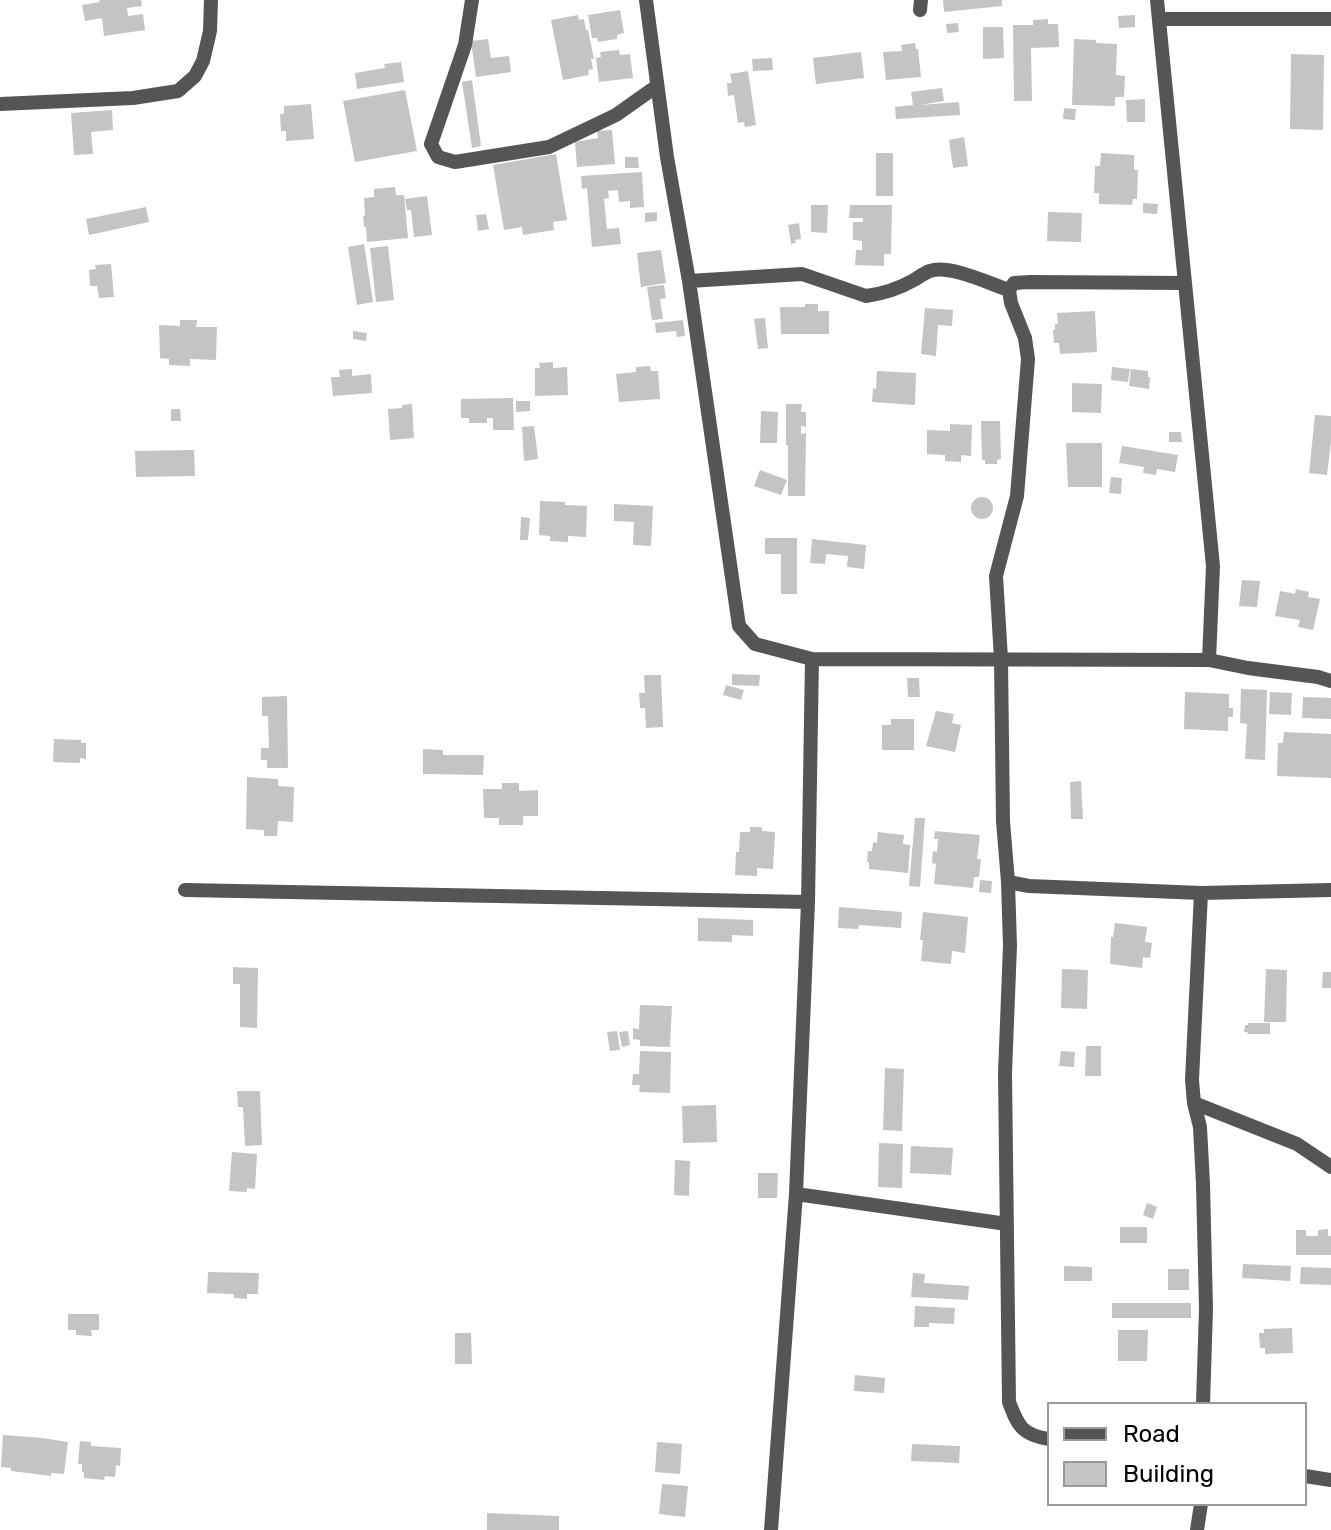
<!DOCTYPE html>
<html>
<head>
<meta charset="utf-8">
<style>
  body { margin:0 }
  #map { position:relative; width:1331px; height:1530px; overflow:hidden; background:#fff; font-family:Rubik,sans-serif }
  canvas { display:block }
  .legend { position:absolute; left:1047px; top:1402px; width:260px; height:104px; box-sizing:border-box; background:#fff; border:2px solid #999; margin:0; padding:10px 14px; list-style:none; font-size:24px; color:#000 }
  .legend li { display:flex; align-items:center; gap:16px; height:40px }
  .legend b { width:40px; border:2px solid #999 }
</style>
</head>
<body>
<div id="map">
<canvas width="1331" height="1530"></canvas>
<ul class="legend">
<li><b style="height:10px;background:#555"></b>Road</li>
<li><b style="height:22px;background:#c4c4c4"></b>Building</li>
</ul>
</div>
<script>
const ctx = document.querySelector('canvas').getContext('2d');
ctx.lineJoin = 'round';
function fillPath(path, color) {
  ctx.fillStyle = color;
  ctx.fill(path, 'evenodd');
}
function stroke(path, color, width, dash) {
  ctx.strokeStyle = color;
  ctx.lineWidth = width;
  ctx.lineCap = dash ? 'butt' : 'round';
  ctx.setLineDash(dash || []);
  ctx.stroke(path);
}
const building = new Path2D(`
  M99,0H141L142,6L127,8L128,16L143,14L145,30L104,36L102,18L85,21L82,5L100,2Z
  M943,0H1002V6L944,12Z
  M620,10L624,33L617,35V39L598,42L597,38H592L588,15Z
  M578,15L579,20L584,19L586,30H588L594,59H591L593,69L588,70L589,75L563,80L551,20Z
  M1135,15V27L1119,28L1118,16Z
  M1048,19V24H1058L1059,47L1031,48L1032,101H1014L1013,25H1033V20Z
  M958,23L959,32L947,33L946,24Z
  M983,27H1003L1004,58L983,59Z
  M488,39L491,58L509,56L511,72L476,77L471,41Z
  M1074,39L1096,40V43L1117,44L1116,75L1125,76L1124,97H1115V106L1072,105Z
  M915,43L916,49H918L921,77L886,80L883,52L902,51L901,45Z
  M619,50L620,55L630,54L633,78L599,82L596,58L601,57L600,52Z
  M861,52L864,78L816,84L813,58Z
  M1291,54L1324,55L1323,130L1290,129Z
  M772,58L773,70L753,71L752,59Z
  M401,62L404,82L357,89L355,73L385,68L384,64Z
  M748,71L756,125L745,127L744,122L738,123L734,95L728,96L727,83H732L730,74Z
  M472,80L481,146L472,148L462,82Z
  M942,88L944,101L920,105L959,102L960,115L896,119L895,107L913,105L911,92Z
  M405,90L417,151L355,162L343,101Z
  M1145,99V122H1127L1126,100Z
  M311,104L314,139L286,141V131H281L280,114H284V106Z
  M1064,108L1076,109L1075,120L1063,119Z
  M112,110L113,130L91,132L93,154L74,155L71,113Z
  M612,130L615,164L577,167L575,142L598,138L597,131Z
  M964,137L968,166L953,168L949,140Z
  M876,153H893V196H876Z
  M1101,153L1134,155V170H1138L1137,199H1133L1132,205L1099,204V193H1094L1095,166H1100Z
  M556,154L567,220L553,222L554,230L523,235L522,227L504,230L493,165Z
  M625,157H638L639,168H625Z
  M642,172L644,207L630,208V201L619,202L618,190L608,191L609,198L604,199L607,229L619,228L621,244L592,247L587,188L582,189L581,176Z
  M395,187L396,195H404L408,238L367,242L366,227H364L363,216H365L364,198L374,197V189Z
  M427,196L432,235L414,237L411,210H407L405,199Z
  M1143,203L1158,204L1157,214L1143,213Z
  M811,205H828L827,233L811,232Z
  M850,205H892L891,254H884V266L855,265L856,250H862V241L853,240V222H863V218H849Z
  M146,207L149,222L89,235L86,219Z
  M657,212V221L645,222V213Z
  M1048,212L1082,213L1081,242L1047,241Z
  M486,214L489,229L478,231L476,215Z
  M799,223L801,239L795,240L796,243L791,244L788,225Z
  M364,244L373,302L357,305L348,247Z
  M388,246L394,300L376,302L370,248Z
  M661,250L666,283L641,287L637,253Z
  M111,264L114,297L99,298L97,286H90L89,270L96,269L95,265Z
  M664,285L666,298L660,299L663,319L652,320L647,287Z
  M805,304H818V311H829V334H781L780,307H805Z
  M925,308L953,310L952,326L938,325L936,356L921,354Z
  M1095,311L1097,352L1060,354L1059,343H1054L1053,330H1055V324H1058L1057,313Z
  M765,318L768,348L758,349L754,319Z
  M180,320H197L196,327H217L216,360L190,359V366L169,365V359L160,358L159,325L180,326Z
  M683,320L685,336L677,337L676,331L656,333L655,323Z
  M353,331L367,333L366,341L353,339Z
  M553,362V368L567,367L568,395L535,396V368H540L539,363Z
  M650,366L651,371H658L660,399L619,402L616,374L636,372V367Z
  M1112,367L1130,369L1128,382L1111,380Z
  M352,369V376L371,374L372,393L333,396L331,377H340L339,370Z
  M1131,369L1148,371V377H1150L1149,389L1129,386Z
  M877,371L916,373L915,405L872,402L873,388L876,389Z
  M1072,383L1102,384L1101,413L1072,412Z
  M513,398L514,430H493V418H487V423H469V418H461V399Z
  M516,401H530V411L516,412Z
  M412,404L414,438L390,440L388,409L402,408V405Z
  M786,404H802L801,412H806V427L801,426V434L806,433L805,496H788V445H786Z
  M171,409H180L181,421H171Z
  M761,411L778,412L777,443H760Z
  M1315,415L1331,416V442L1327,475L1309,473Z
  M981,421H1000L1001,459L997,460V464H985V460H982Z
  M950,424L972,425L971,456L961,455V462L945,461V455L927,454V430L950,431Z
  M534,426L538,459L524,461L522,427Z
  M1169,432H1181L1182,442H1169Z
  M1066,443H1102V487H1068Z
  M1122,446L1178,455L1175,472L1157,469L1156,475L1143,473L1144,467L1119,463Z
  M194,450L195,476L136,477L135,451Z
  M760,470L787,480L781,495L754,486Z
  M1111,477L1122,478L1121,494L1109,493Z
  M971 508a11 11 0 1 1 22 0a11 11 0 1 1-22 0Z
  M540,501L565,502V505L587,506L586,537L568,536V542L550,541V536L539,535Z
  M614,504L653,506L651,546L633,545L634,522L614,521Z
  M521,517L530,518L528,540H520Z
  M765,538H797V594H781V554H765Z
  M812,539L866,545L864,569L847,567L848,556L826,554L825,564L810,563Z
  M1242,580L1260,581L1257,607L1239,606Z
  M1296,589L1309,592L1308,597L1320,599L1313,630L1298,627L1300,620L1275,616L1280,591L1295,594Z
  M732,674L760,675L759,686L732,685Z
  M644,675H661L663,727L646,728L645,708H640L639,693H645Z
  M907,678H919L920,697H908Z
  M726,685L744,690L741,700L723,695Z
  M1241,689L1267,690L1265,760L1245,759L1247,724L1240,723Z
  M1185,692L1229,694V708H1233V717H1228V731L1184,729Z
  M1270,692L1292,693L1291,715L1269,714Z
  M287,696L288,768H267V760H261V748H269L268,716H262V697Z
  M1303,697L1331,698V719L1302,718Z
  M936,711L954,714L952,723L961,725L955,752L926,746Z
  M891,719H914V750H882V725H891Z
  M1284,732L1331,734V778L1277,776L1278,743H1283Z
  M54,739L81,740V743H86V759L80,758V763L53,762Z
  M423,749L443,750V755H484L483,775L423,774Z
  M247,777L278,779V786L294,787L293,822L278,821L277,836H264V830L246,829Z
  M1081,781L1083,819H1071L1070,782Z
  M502,783H519V791L538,790V816H523V825H499V818H484L483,789H502Z
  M915,818H925L920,887L909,886Z
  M750,827H762V831L775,832L773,869L757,868V876L735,875L736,852H739L740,832H750Z
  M935,831L980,835L977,859H981L979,877H974L973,888L934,884L936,864L932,863L933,851L937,852L938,839H934Z
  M878,832L904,835L903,844L910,845L908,873L869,869V862H867L868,851H872L873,842L877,843Z
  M980,880L992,881L991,893L979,892Z
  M839,907L902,912L901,928L859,925L858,929L838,928Z
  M923,912L968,917L965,953L952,951L951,964L921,961L923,940H920Z
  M698,918L753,920V936L732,935V942L698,941Z
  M1115,923L1147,927L1145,942L1152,943L1150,958L1143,957L1142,968L1110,964L1111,937H1113Z
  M233,967L258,968L257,1028L240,1027V984H233Z
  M1062,969L1088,970L1087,1009L1061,1008Z
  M1266,969L1287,970L1286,1022H1264Z
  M1323,972H1331V988H1322Z
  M640,1005L672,1006L670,1047L640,1046V1040L633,1039V1028L639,1029Z
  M1248,1023H1270V1034H1247L1248,1032H1244L1245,1025H1248Z
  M617,1031L620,1050L610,1051L607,1032Z
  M628,1031L630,1045L622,1047L619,1032Z
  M1086,1046H1101V1076H1085Z
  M640,1051L671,1052L670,1093L639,1092L640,1085H632L633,1074H639Z
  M1061,1051L1075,1052L1074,1067L1059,1066Z
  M885,1068L904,1069L902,1131L883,1130Z
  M237,1091H260L262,1145L245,1146L243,1107H238Z
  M716,1105L717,1142L683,1143L682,1106Z
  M879,1143L903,1144L902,1188L878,1187Z
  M911,1146L953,1148L951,1175L910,1173Z
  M232,1152L257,1154L255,1189L247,1188V1192L229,1191Z
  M675,1160L690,1161L689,1196L674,1195Z
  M758,1173H778L777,1198H758Z
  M1147,1203L1157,1207L1153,1219L1143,1215Z
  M1120,1227H1147V1243H1120Z
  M1328,1229V1236H1331V1255H1296V1230H1306V1236H1318V1230Z
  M1243,1264L1291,1266L1290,1281L1242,1278Z
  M1064,1266L1092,1267V1281H1064Z
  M1301,1267L1331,1268V1285L1300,1284Z
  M1168,1269H1189V1290H1168Z
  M208,1272L259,1273L258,1294H247V1299L234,1298V1294L207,1293Z
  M913,1273L925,1274L924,1283L969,1286L968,1300L911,1297Z
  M1112,1303H1191V1318H1112Z
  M915,1306L955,1308L954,1324L929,1323V1327H914Z
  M68,1314H99V1330H91L92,1336L76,1335V1330H68Z
  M1292,1328L1293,1353L1265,1354V1348H1260L1259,1333H1264V1329Z
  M1118,1330H1148L1147,1361H1118Z
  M455,1333H471L472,1364H455Z
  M855,1375L885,1378L884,1393L854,1391Z
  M3,1435L43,1438L68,1442L64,1474L51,1473V1476L11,1471V1468L1,1467Z
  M80,1441L91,1442V1446L121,1448L120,1466L116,1465L115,1477L105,1476L104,1480L84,1478V1472H82V1464H78Z
  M657,1442L682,1444L680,1474L655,1472Z
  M912,1444L960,1446L959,1463L911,1461Z
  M662,1484L688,1486L685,1517L659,1514Z
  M487,1513L559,1516V1530H487Z`);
const minor = new Path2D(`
  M472,0L465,45L431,144L438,157L455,162L549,147L616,115L657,86
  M646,0L667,157L689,281L739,626L755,644L812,659L1209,660L1248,668L1318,677L1331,681
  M1157,0L1213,566L1209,660
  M920,10L921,0
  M1159,19H1331
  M0,104L133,98L178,91L195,76L203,61L210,31L211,0
  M689,281L802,274L866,296C881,294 900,288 914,280C919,277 924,273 930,271C949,264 990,284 1009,290
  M1008,882L1029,886L1201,893L1331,890
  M185,890L808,902
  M1201,893L1192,1080L1194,1103L1200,1127L1203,1184L1206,1309L1203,1404
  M1194,1103L1297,1144L1331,1167
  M796,1194L1007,1224
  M1049,1439C1022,1435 1018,1426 1009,1402L1005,1073L1010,946L1008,882L1003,821L1001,659L996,576L1017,496L1028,359L1025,338L1011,303L1009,290L1014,283L1030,282L1185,283
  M1305,1476L1331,1480
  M771,1530L796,1194L808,902L812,659
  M1197,1530L1201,1504`);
fillPath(building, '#c4c4c4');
stroke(minor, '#555', 14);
</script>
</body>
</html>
